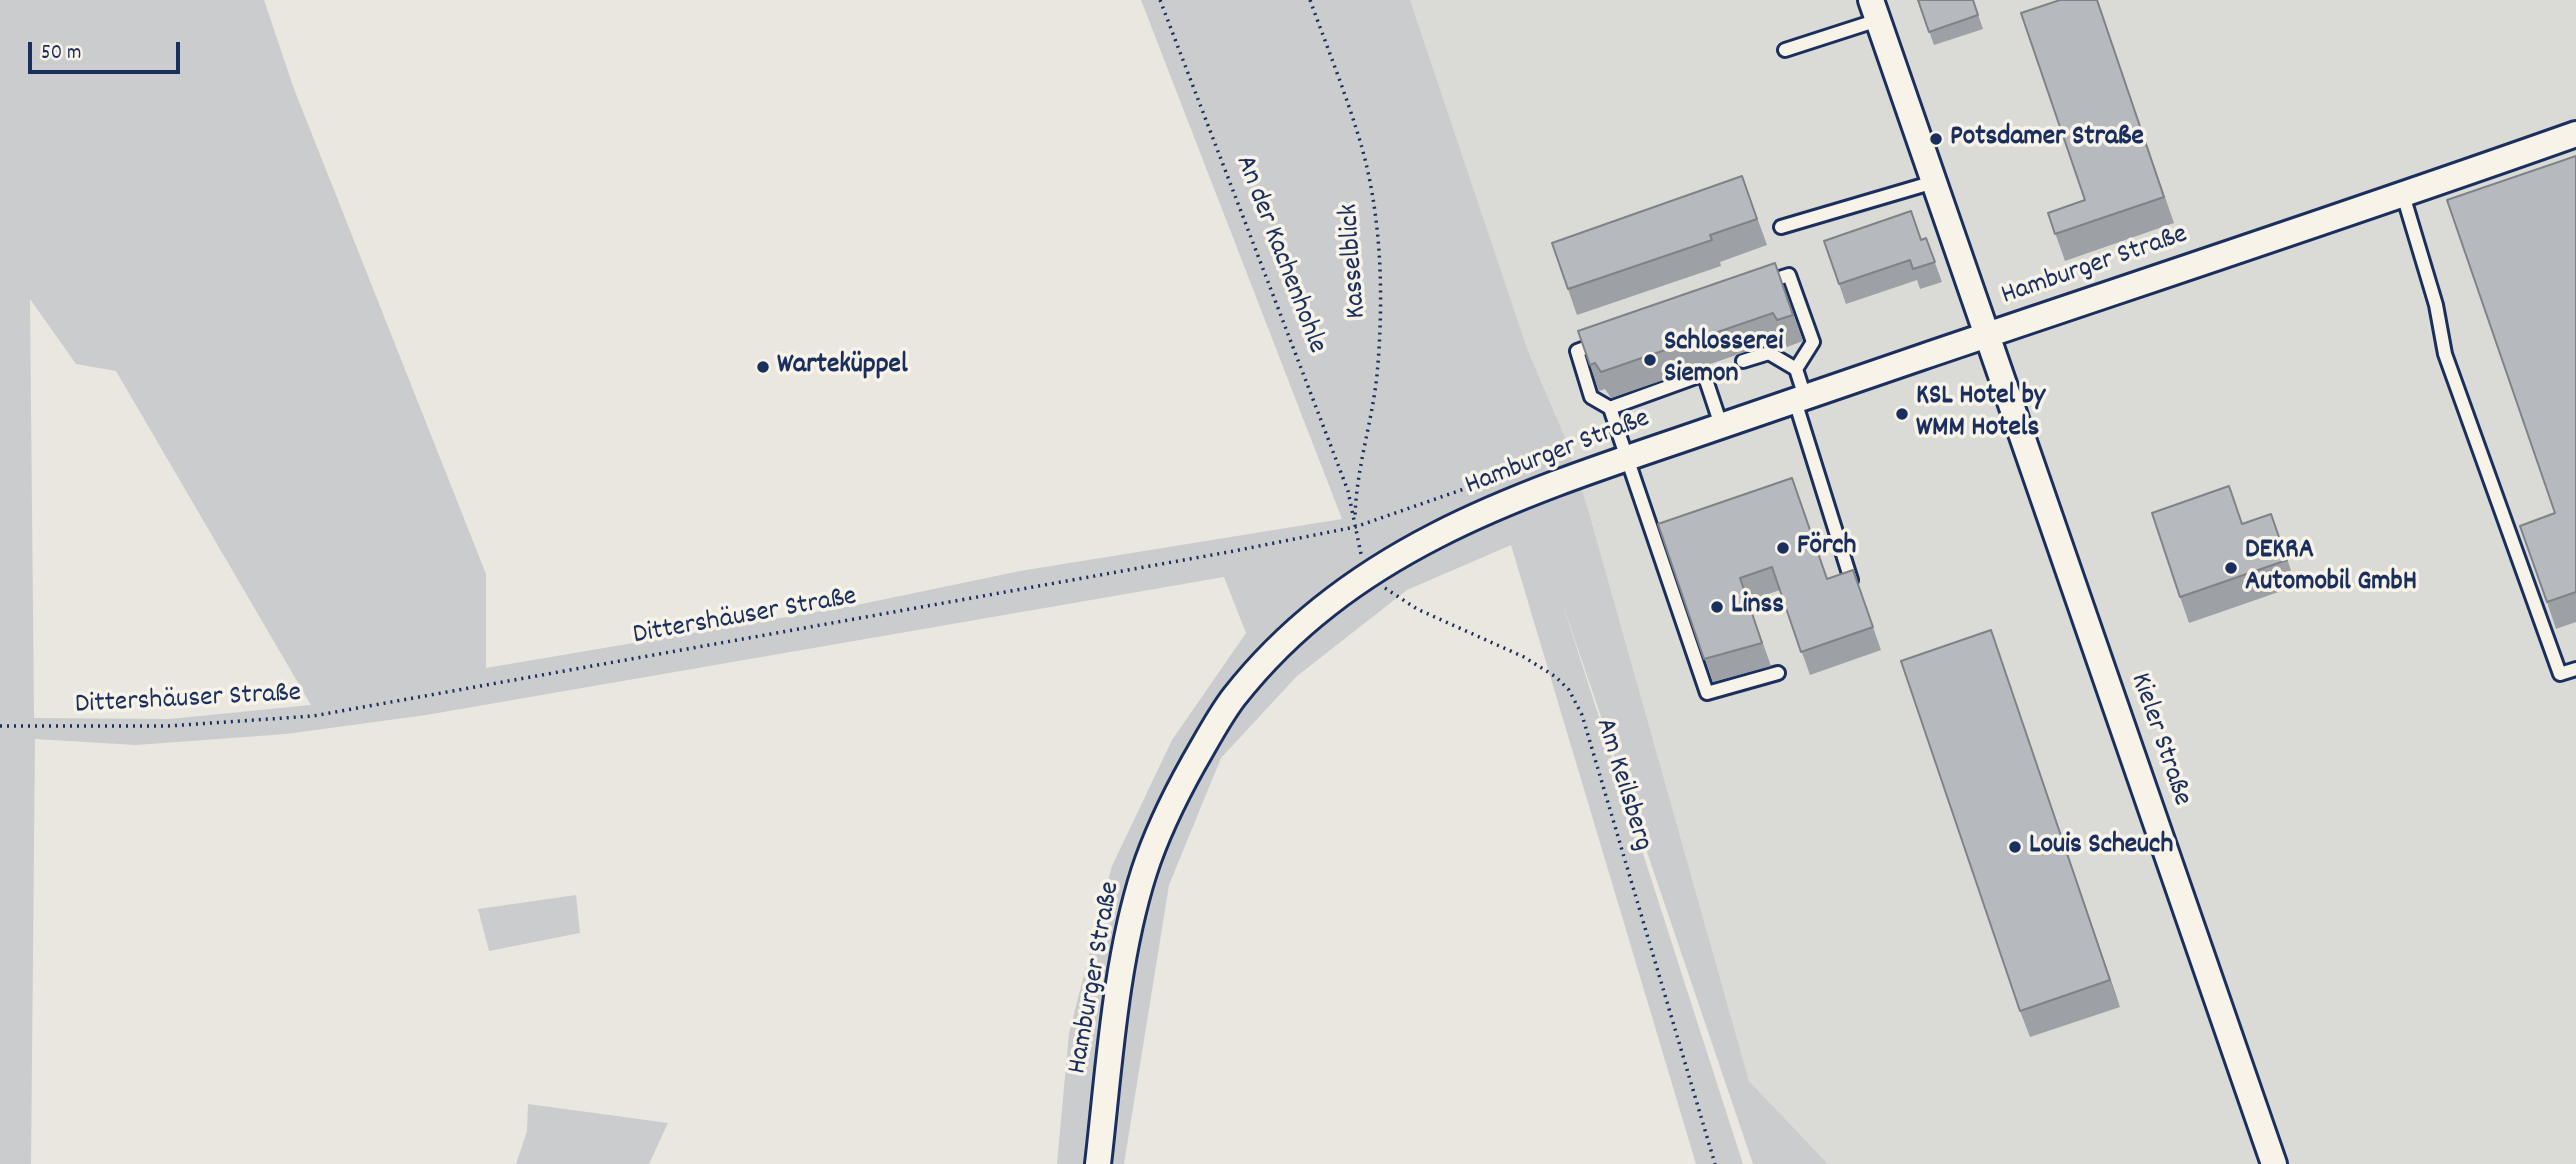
<!DOCTYPE html>
<html>
<head>
<meta charset="utf-8">
<style>
  body { margin:0 }
  #map { position:relative; width:2576px; height:1164px; overflow:hidden; background:#eae7e0; font-family:Dekko,sans-serif }
  canvas { display:block }
  .scale { position:absolute; left:28px; top:42px; width:152px; height:32px; box-sizing:border-box; border:4px solid #1b2f5e; border-top:0; padding-left:9px; font-size:21px; line-height:24px; white-space:nowrap; color:#1b2f5e; -webkit-text-stroke:5px #f7f3e8; paint-order:stroke }
</style>
</head>
<body>
<div id="map">
<canvas width="2576" height="1164"></canvas>
<div class="scale">50 m</div>
</div>
<script>
const ctx = document.querySelector('canvas').getContext('2d');
ctx.lineJoin = 'round';
function fillPath(path, color) {
  ctx.fillStyle = color;
  ctx.fill(path, 'evenodd');
}
function stroke(path, color, width, dash) {
  ctx.strokeStyle = color;
  ctx.lineWidth = width;
  ctx.lineCap = dash ? 'butt' : 'round';
  ctx.setLineDash(dash || []);
  ctx.stroke(path);
}
function drawText(font, color, halo, rows, align = 'center') {
  ctx.font = font + ' Dekko,sans-serif';
  ctx.lineWidth = 7;
  ctx.setLineDash([]);
  ctx.textBaseline = 'middle';
  ctx.strokeStyle = halo;
  ctx.fillStyle = color;
  for (const [text, x, y, turn = 0] of rows) {
    ctx.save();
    ctx.translate(x, y);
    ctx.rotate((+turn || 0) * Math.PI / 180);
    ctx.textAlign = isNaN(turn) ? turn : align;
    if (halo) ctx.strokeText(text, 0, 0);
    ctx.fillText(text, 0, 0);
    ctx.restore();
  }
}
const built = new Path2D(`
  M1410,0H2576V1164H1828L1749,1081L1588,509L1564,435L1528,351Z`);
const green = new Path2D(`
  M0,0H264L294,89L486,574V668L857,605L1020,571L1342,519L1141,0H1410L1528,351L1564,435L1588,509L1749,1081L1828,1164H1753L1561,599L1743,1164H1696L1511,545L1407,590L1297,676L1221,758L1169,885L1124,1164H1057L1069,1033L1112,866L1172,740L1246,633L1224,577L426,715L286,734L136,745L35,739L31,1164H0ZM30,299L76,364L116,371L311,705L169,719L34,718Z
  M576,895L580,933L489,951L478,909Z
  M528,1104L668,1123L649,1164H516L527,1131Z`);
const path = new Path2D(`
  M1160,0L1337,462L1348,491L1361,554
  M1310,0C1327,47 1346,94 1360,141C1382,215 1384,299 1377,375C1372,423 1356,469 1355,518
  M1385,588L1417,609L1524,657L1556,677L1569,690L1582,715L1715,1164
  M0,726H168L313,716L1234,551L1355,527L1487,481L1512,476`);
const service = new Path2D(`
  M1785,50L1878,20
  M2403,195L2436,305L2445,354L2560,674L2576,669
  M1781,227L1934,182
  M1767,282L1789,275L1813,342L1796,369L1805,397
  M1599,343L1577,351L1591,397L1610,408
  M1743,361L1769,353L1796,369
  M1795,401L1851,580
  M1721,425L1704,374L1610,408L1707,693L1778,673`);
const minor = new Path2D(`
  M1871,0L2274,1164
  M1098,1164C1109,1069 1115,963 1144,872C1156,835 1174,798 1193,764C1206,742 1218,718 1234,697C1348,552 1511,497 1680,440C1760,412 1841,385 1922,357C2140,283 2359,211 2576,134`);
const wall = new Path2D(`
  M1918,0H1973L1983,29L1934,45Z
  M2097,0L2174,223L2065,261L2048,213L2085,200Z
  M2576,156V622L2556,629L2547,602L2555,513Z
  M1742,176L1767,245L1720,262L1721,266L1577,315L1552,243Z
  M1926,238L1942,282L1920,289L1917,280L1846,304L1824,241L1921,239Z
  M1775,263L1803,341L1787,347L1783,339L1611,398L1605,389L1599,391L1590,365Z
  M1658,524L1827,579L1853,570L1881,650L1810,675L1780,590L1748,601L1771,666L1713,682Z
  M2243,524L2281,540L2296,586L2189,623L2180,597Z
  M1991,630L2120,1007L2030,1037L2020,1011Z`);
const shadedWall = new Path2D(`
  M1991,630L2000,657L2120,1007L2110,980Z`);
const building = new Path2D(`
  M1918,0H1973L1978,15L1929,32Z
  M2060,0H2097L2164,197L2055,234L2048,213L2085,200L2021,13Z
  M2576,156V592L2547,602L2520,526L2555,513L2447,200Z
  M1742,176L1757,219L1710,235L1712,240L1568,289L1552,243Z
  M1911,211L1921,240L1926,238L1935,262L1913,269L1910,260L1839,284L1824,241Z
  M1775,263L1793,315L1777,320L1773,313L1601,372L1595,363L1590,365L1578,331Z
  M1792,478L1827,579L1853,570L1873,627L1801,652L1772,567L1740,578L1762,643L1704,659L1658,524Z
  M2229,486L2242,524L2271,514L2287,560L2180,597L2152,513Z
  M1991,630L2110,980L2020,1011L1901,661Z`);
const markers = [
  [1936,139,7,"#1b2f5e"],
  [1650,360,7,"#1b2f5e"],
  [763,367,7,"#1b2f5e"],
  [1902,414,7,"#1b2f5e"],
  [1783,548,7,"#1b2f5e"],
  [2231,568,7,"#1b2f5e"],
  [1717,607,7,"#1b2f5e"],
  [2015,847,7,"#1b2f5e"]
];
const poiNames = [
  ["Potsdamer Straße",1950,139],
  ["Schlosserei",1664,344],
  ["Siemon",1664,376],
  ["Warteküppel",777,367],
  ["KSL Hotel by",1916,398],
  ["WMM Hotels",1916,430],
  ["Förch",1797,548],
  ["DEKRA",2245,552],
  ["Automobil GmbH",2245,584],
  ["Linss",1731,607],
  ["Louis Scheuch",2029,847]
];
const streetNames = [
  ["An der Kachenhohle",1279,255,69],
  ["Kasselblick",1355,261,-94],
  ["Hamburger Straße",2095,267,-19],
  ["Hamburger Straße",1558,454,-21],
  ["Dittershäuser Straße",745,618,-10],
  ["Dittershäuser Straße",188,701,-3],
  ["Kieler Straße",2159,740,71],
  ["Am Keilsberg",1622,785,73],
  ["Hamburger Straße",1096,978,-80]
];
fillPath(built, '#dadad6');
fillPath(green, '#cbcccd');
stroke(service, '#1b2f5e', 18);
stroke(minor, '#1b2f5e', 30);
stroke(path, '#1b2f5e', 3.5, [2, 5]);
stroke(service, '#f7f3e8', 12);
stroke(minor, '#f7f3e8', 24);
fillPath(wall, '#9da0a4');
fillPath(shadedWall, '#7f8286');
fillPath(building, '#b6babf');
stroke(building, '#7f8286', 2);
for (const [x, y, r, color] of markers) {
  const dot = new Path2D();
  dot.arc(x, y, r, 0, 2 * Math.PI);
  ctx.fillStyle = color;
  ctx.fill(dot);
  stroke(dot, '#f7f3e8', 2.5);
}
drawText('bold 28px', '#1b2f5e', '#f7f3e8', poiNames, 'left');
drawText('28px', '#1b2f5e', '#f7f3e8', streetNames);
</script>
</body>
</html>
